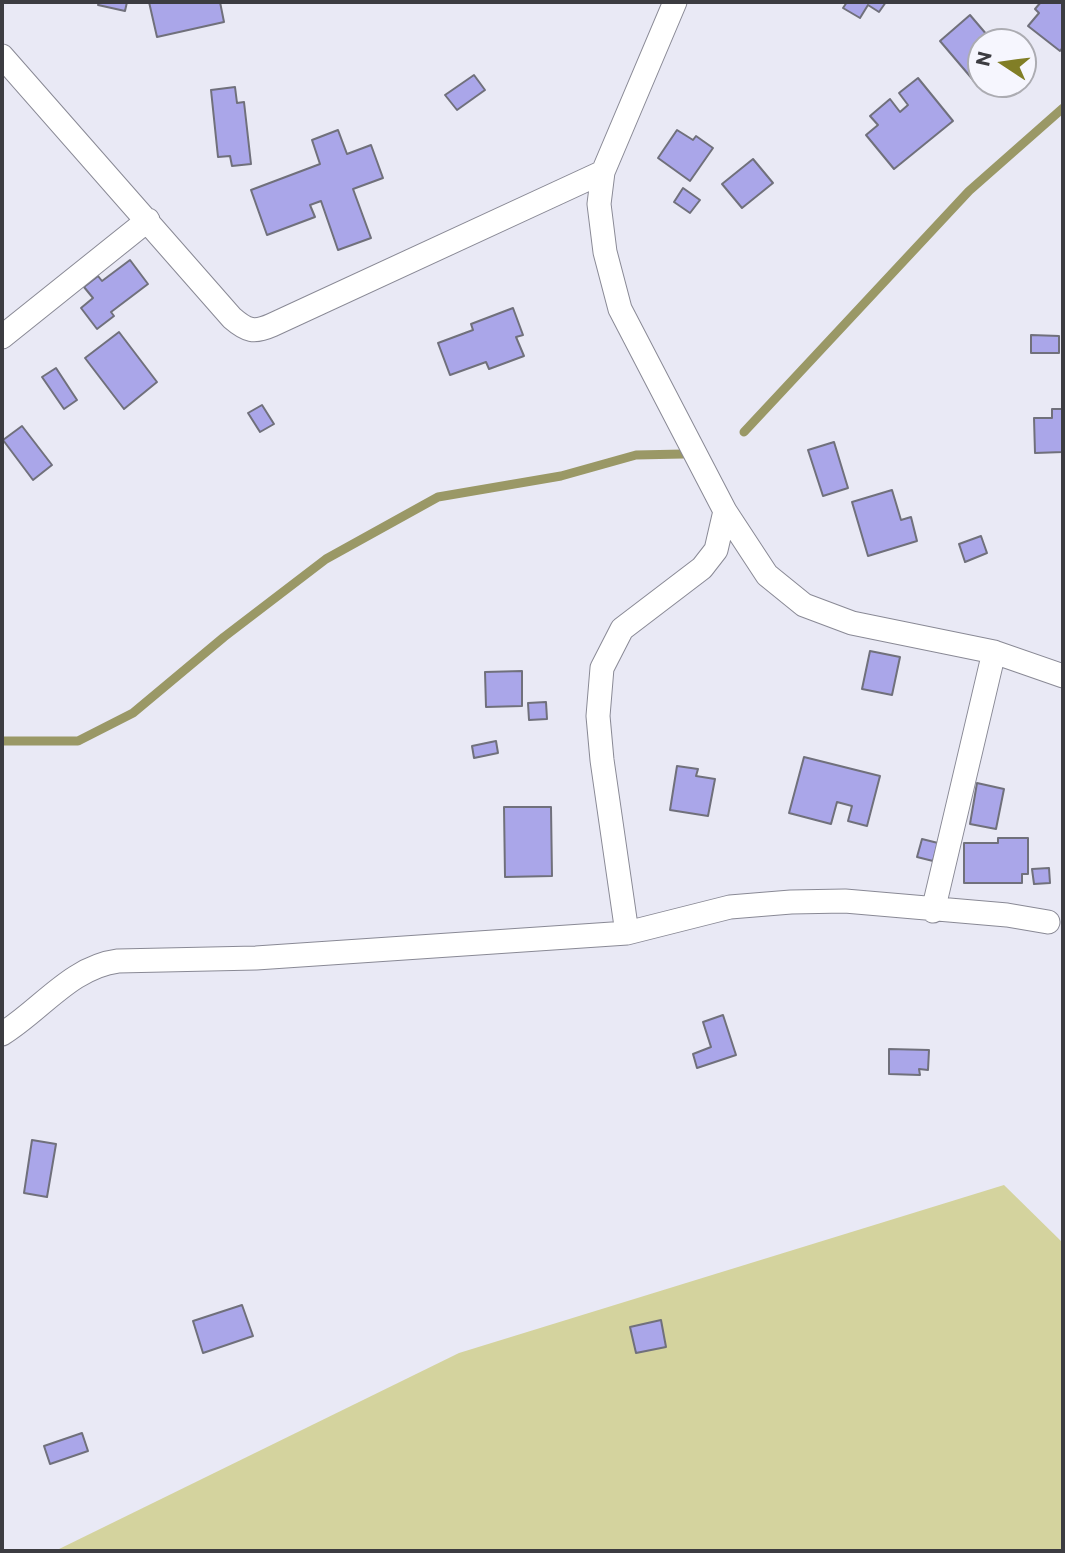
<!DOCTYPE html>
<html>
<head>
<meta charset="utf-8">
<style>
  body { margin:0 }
  #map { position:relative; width:1065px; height:1553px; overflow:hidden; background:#e9e9f5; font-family:Commissioner,sans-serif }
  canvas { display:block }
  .frame { position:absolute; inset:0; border:4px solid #3c3c41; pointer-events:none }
  .north { position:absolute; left:967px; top:28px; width:70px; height:70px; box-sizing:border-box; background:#f6f6fe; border:2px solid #acacb2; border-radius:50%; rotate:283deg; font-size:19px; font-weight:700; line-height:28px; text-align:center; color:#3c3c41 }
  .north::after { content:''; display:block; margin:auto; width:24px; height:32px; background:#817e26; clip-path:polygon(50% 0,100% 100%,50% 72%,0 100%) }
</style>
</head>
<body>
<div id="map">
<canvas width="1065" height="1553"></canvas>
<div class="frame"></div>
<div class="north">N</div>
</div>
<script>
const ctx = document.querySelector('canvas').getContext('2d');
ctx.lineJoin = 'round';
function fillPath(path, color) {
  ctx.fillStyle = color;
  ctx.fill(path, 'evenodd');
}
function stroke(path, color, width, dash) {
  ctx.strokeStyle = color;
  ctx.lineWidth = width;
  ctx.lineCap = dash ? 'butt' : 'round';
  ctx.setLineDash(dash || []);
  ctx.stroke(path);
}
const green = new Path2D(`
  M1004,1185L1063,1243V1551H55L459,1353Z`);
const stream = new Path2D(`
  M744,432L969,191L1063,108
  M2,741H78L133,713L224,637L326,559L438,497L561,476L636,455L683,454`);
const building = new Path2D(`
  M99,2H127L125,11L98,5Z
  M149,2H220L224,22L157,37Z
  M847,2H886L879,12L868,5L860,18L843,8Z
  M1041,2H1063V47L1060,51L1028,26L1039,13L1035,9Z
  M970,15L993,42H981V75L974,81L940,41Z
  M474,75L485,90L457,110L445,95Z
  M918,78L953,121L894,169L866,135L878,125L870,116L890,99L900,112L908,105L899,93Z
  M235,87L237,103L244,102L251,164L232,166L230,156L218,157L211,90Z
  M338,130L347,154L371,145L383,178L353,189L371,238L338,250L321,201L310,205L315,217L267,235L251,190L320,164L312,140Z
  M677,130L693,140L696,136L713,148L690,181L658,158Z
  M753,159L773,183L742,208L722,184Z
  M683,188L700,200L690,213L674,202Z
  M130,260L148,284L111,312L114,316L97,329L81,308L93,298L84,287L98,276L102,281Z
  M513,308L523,335L516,337L524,356L489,369L486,362L450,375L438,343L473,330L471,324Z
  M119,332L157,382L124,409L85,358Z
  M1031,335L1059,336V353H1031Z
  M56,368L77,400L64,409L42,377Z
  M262,405L274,424L260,432L248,413Z
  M1052,409H1063V452L1035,453L1034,418H1052Z
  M22,426L52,465L33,480L3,440Z
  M834,442L848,488L823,496L808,450Z
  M892,490L901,520L911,517L917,541L868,556L852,502Z
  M981,536L987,553L965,562L959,544Z
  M870,651L900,657L892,695L862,689Z
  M522,671V706L486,707L485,672Z
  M546,702L547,719L529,720L528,703Z
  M496,741L498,753L474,758L472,746Z
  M804,757L880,776L867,826L848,821L852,806L837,802L831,824L789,813Z
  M677,766L698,769L696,776L715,779L708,816L670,810Z
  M977,783L1004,789L996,829L970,824Z
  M504,807H551L552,876L505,877Z
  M998,838H1028V874H1022V883H964V843H998Z
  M922,839L938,843L933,861L917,857Z
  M1049,868L1050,883L1034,884L1032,869Z
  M723,1015L736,1055L697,1068L693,1054L711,1047L703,1022Z
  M889,1049L929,1050L928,1070L919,1069L920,1075L889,1074Z
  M32,1140L56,1144L47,1197L24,1193Z
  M242,1305L253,1336L203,1353L193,1321Z
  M661,1320L666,1347L636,1353L630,1327Z
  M82,1433L88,1451L50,1464L44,1446Z`);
const street = new Path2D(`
  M675,2L603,172L599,204L605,252L620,309L725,511L767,575L804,605L852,623L994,652L1063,676
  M2,56L232,318C247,331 254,333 272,325L603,172
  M2,337L148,220
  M933,911L994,652
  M627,933L602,760L598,716L602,668L622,629L702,568L716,550L725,511
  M2,1034C41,1010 71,967 118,961L256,958L627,933L730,907L791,902L845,901L1007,915L1048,922`);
fillPath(green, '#d4d39e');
stroke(stream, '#9a9866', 9);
fillPath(building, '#aaa6e9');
stroke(building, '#70707b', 2);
stroke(street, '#898995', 25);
stroke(street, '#fff', 23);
</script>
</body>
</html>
